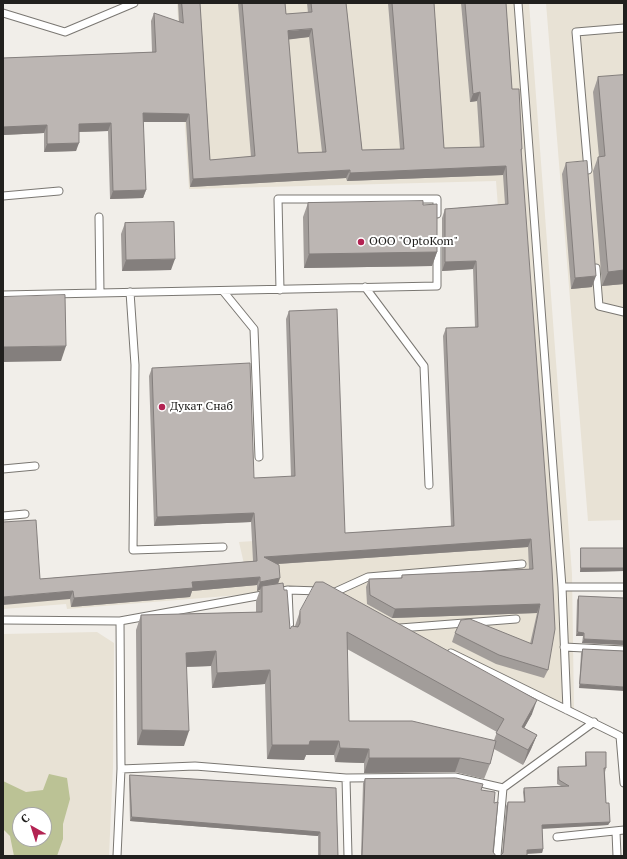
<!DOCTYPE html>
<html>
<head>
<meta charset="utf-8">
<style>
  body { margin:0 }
  #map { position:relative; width:627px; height:859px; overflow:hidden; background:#f1eee9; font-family:"PT Serif",serif }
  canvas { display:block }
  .frame { position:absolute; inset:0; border:4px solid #21201e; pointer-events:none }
  .north { position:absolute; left:12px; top:807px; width:40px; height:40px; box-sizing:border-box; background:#fff; border:1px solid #a6a6a5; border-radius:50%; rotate:321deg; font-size:11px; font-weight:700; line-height:16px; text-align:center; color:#21201e }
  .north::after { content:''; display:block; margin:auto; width:14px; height:18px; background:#b32352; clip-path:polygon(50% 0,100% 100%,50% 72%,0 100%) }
</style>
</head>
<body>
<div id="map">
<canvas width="627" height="859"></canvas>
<div class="frame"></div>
<div class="north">С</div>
</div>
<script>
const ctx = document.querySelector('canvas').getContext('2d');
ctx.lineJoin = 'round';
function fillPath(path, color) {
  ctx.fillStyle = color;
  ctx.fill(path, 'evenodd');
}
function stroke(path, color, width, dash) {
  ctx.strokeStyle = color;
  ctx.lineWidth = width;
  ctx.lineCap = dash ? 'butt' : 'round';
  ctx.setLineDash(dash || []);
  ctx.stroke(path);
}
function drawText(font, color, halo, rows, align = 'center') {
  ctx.font = font + ' "PT Serif",serif';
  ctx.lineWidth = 4;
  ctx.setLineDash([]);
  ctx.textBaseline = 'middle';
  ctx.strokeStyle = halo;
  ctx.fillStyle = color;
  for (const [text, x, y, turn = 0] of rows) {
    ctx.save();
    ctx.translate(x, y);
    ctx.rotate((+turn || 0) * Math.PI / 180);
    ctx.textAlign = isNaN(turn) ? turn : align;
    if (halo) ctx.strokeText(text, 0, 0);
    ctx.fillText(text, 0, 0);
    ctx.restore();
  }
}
const built = new Path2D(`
  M177,3H529L572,574L574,710L323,592L288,591L67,609L66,604L3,609V587L244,564L239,542L522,523L496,181L189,189Z
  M546,3H624V520L588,521Z
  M97,632L114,643L113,767L109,856H3V634ZM20,815H44V839H20Z`);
const green = new Path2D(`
  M49,774L67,778L70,799L63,824V839L57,856H14L10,836L3,829V781L26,792L43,790ZM20,815H44V839H20Z`);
const service = new Path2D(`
  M518,3L562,587L567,710
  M3,13L65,32L134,3
  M588,170L576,32L624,28
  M3,196L59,191
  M99,217L100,293
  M596,268L599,306L624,312
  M365,287L424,366L429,485
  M280,290L278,199H437V214
  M223,291L254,329L259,457
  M130,292L135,365L133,550L223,547
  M3,295L437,286V244
  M3,469L35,466
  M3,516L25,514
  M562,587H624
  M288,590L290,637
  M278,592L288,590L320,591
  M330,592H335L368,577L522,564
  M3,620L120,621L268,594
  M400,628L516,619
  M564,647L624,650
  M451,653L620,736L624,783
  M121,769L195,766L346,778L455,777L503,788L594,722
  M346,778L348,856
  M616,832L617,856
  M557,837L624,830
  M117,856L121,769L120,621
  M497,856L503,788`);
const wall = new Path2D(`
  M178,3H200L210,160L251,157L238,3H285L286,14L308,13L307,3H346L362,150L400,149L388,3H434L444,148H480L477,101L470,102L461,3H506L512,89L522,149L521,154L548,670L544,678L496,664L452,642L455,633L530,644L537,613L392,618L367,604L366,587L369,579L401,578L402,575L529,569L528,547L278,564V583L284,590L290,629L295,626L300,611L532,714L524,728L537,735L531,749L523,765L494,749L490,764L484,779L455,772L364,773V763L335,762L334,755H306L304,760L267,759L265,684L212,688L211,666L186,667L184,746L137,745L136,630L141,615L256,612V601L260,590L257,591V585L192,591L190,597L71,607L70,599L40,579L253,561L251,522L154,526L149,376L152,368L254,478L291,477L286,319L289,311L345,533L451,526L443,336L446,328L475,327L473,269L442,271V218L445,209L505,204L503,175L347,181L346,178L190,187L186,122H143L146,190L143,198L110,199L108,131L79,132L76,151L44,152V133L3,135V58L152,52L151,21L154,13L179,22ZM309,37L322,152L298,153L288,39ZM347,649L497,732L494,740L349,721Z
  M624,75V284L602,286L593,171L598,157H599L593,92L598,77Z
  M566,163L592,287L571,289L562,174Z
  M308,203L437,252L432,266L304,268L303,217Z
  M125,223L171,270L122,271L121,234Z
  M581,548H624V571L580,572V552Z
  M579,596L624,598V645L582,643L583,636H576L577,600Z
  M583,649L624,651L579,688L581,653Z
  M586,752L606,768L605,772L606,803L610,822L608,825L542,828L543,849L542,853L502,854L506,806L508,802H524L523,792L524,788L561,786L557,784V771L558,767L585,766V756Z
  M130,775L336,788L338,856H318V836L130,821L129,779Z
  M365,779L481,790L494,803L493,852L496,856H361L363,783Z`);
const shadedWall = new Path2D(`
  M312,29L309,37L285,40L288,31Z
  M480,92L477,101L470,102L473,94Z
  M143,113L189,114L186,122H140Z
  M111,123L108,131L76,132L79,124Z
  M47,125L44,133L3,135V127Z
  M79,143L76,151L44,152L47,144Z
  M506,166L503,175L347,181L350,173Z
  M350,170L346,178L190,187L193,179Z
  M146,190L143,198L110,199L113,191Z
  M437,252L432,266L304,268L309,254Z
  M175,259L171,270L122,271L126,260Z
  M476,261L473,269L442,271L445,262Z
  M624,270V284L602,286L608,272Z
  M596,276L592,287L571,289L575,278Z
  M66,346L61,361L3,362V347Z
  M254,513L251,522L154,526L157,517Z
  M531,539L528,547L261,565L264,557Z
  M581,568H624V571L580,572Z
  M260,577L257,585L192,591L190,597L71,607L74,598L192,582Z
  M280,578L277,587L262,586L260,590L257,591L260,582Z
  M73,591L70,599L3,605V597Z
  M540,604L537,613L392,618L395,609Z
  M578,632L584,633L583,636H576Z
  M584,639L624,641V645L582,643Z
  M216,651L211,666L181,667L186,653Z
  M270,670L265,684L212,688L217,673Z
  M580,684L624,687V691L579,688Z
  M537,700L532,714L517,741L522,727Z
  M142,730L189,731L184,746L137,745Z
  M537,735L531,749L523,765L528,750Z
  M310,741H339L334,755H306L304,760L267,759L272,745Z
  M340,748L369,749L364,763L335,762Z
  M369,758H460L455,772L364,773Z
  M132,817L320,832L318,836L130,821Z
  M610,822L608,825L541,829L542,825Z
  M543,849L542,853L525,854L527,850Z`);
const building = new Path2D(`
  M182,3H200L210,160L255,156L242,3H285L286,14L312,12L311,3H346L362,150L404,149L392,3H434L444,148L484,147L480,92L473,94L465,3H506L512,89H519L522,149H521L552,569L555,629L548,670L499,655L455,633L461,620L470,619L532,644L540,604L395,609L370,595L369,579L402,578V575L533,569L531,539L264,557L279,565L280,578L260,582V577L192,582L193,588L74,598L73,591L3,597V522L36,520L40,579L257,561L254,513L157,517L152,368L250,363L254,478L295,476L289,311L337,309L345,533L454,526L446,328L478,327L476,261L445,262V209L508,204L506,166L350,173V170L193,179L189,114L143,113L146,190L113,191L111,123L79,124V143L47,144V125L3,127V58L156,52L154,13L183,23ZM312,29L326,152L298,153L288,31Z
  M624,75V270L608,272L598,157L605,156L598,77Z
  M587,161L596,276L575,278L566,163Z
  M423,201V205L437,204V252L309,254L308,203Z
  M174,222L175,259L126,260L125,223Z
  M65,295L66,346L3,347V297Z
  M581,548H624V568H581Z
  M316,582H323L537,700L522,727L537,735L528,750L496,733L504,719L347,632L349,721H412L496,741L490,764L460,758H369V749L340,748L339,741H310L309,745H272L270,670L217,673L216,651L186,653L189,731L142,730L141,615L262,612V586L283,583L284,590H287L290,629L292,626L298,627L300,623V611Z
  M579,596L624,598V641L584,639V633L578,632Z
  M583,649L624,651V687L580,684Z
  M586,752H606V768H604L606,803H609L610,822L542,825L543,849L527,850V856H500L503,853L508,802H525L524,788L569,786L559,780L558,767L586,766Z
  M130,775L336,788L338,856H320V832L132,817Z
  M456,778L483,784L481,790L495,792L494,803L498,802L493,852L496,856H362L365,779Z`);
const markers = [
  [361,242,4,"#b32352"],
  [162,407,4,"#b32352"]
];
const poiNames = [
  ["OOO \"OptoKom\"",369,242],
  ["Дукат Снаб",170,407]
];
fillPath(built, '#e8e2d5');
fillPath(green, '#bbc295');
stroke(service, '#7a7772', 9);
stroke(service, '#fff', 7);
fillPath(wall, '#a29d9a');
fillPath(shadedWall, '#847f7d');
fillPath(building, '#bcb6b3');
stroke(building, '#847f7d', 1);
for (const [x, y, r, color] of markers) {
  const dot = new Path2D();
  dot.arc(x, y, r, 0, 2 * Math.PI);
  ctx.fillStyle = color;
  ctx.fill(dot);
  stroke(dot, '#fff', 1.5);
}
drawText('12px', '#21201e', '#fff', poiNames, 'left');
</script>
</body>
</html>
